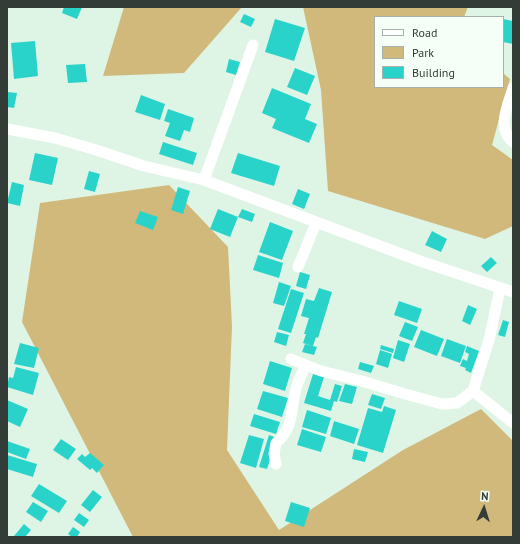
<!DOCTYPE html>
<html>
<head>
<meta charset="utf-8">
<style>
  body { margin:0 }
  #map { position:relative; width:520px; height:544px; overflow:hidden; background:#def5e6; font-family:"PT Sans",sans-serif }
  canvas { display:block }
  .frame { position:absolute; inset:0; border:8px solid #333c36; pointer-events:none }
  .legend { position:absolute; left:374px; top:16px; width:130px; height:72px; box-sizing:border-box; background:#f5fff8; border:1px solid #a7b1aa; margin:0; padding:5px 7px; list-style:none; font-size:12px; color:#333c36 }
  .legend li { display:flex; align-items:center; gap:8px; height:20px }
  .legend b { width:20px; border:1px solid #a7b1aa }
  .north { position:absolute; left:464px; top:488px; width:40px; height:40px; -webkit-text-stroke:3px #f5fff8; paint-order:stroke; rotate:4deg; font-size:11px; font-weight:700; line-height:16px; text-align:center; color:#333c36 }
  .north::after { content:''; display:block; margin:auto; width:14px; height:18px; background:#333c36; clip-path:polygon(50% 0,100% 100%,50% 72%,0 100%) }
</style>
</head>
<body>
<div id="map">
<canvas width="520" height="544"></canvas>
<div class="frame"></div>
<ul class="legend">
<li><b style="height:5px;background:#fff"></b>Road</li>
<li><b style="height:11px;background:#d0b97a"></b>Park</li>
<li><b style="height:11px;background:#29d3ca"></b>Building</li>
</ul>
<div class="north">N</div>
</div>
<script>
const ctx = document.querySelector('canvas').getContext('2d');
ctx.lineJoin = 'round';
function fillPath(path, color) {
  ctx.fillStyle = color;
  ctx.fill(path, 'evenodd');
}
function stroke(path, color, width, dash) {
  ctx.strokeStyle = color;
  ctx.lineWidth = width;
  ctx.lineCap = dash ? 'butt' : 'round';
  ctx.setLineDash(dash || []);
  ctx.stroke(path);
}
const green = new Path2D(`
  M124,7H242L184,73L103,76Z
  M303,7H468L464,17H375V87H503V73L510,79L492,145L513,160V226L485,239L328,191L321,90Z
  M169,185L228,247L232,326L227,450L279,530L403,450L481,409L513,441V537H133L22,322L40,203Z`);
const building = new Path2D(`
  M64,7H82L77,19L62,13Z
  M244,14L255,19L251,27L240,22Z
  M275,19L305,28L294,61L265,52Z
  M503,19L513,21V44L503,42Z
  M35,41L38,76L14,79L11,43Z
  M229,59L240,62L236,75L226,72Z
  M85,64L87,82L68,83L66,65Z
  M295,68L315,76L307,95L287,87Z
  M272,88L311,104L305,119L317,124L309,143L272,128L276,119L262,113Z
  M7,92L17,93L14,108L7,107Z
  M141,95L165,104L160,120L135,112Z
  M168,109L194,118L190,132L184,130L180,141L165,136L170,123L164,121Z
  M163,142L197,153L193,165L159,154Z
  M35,153L58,158L52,185L29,180Z
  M238,153L280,166L274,186L231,173Z
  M89,171L100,174L95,192L84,189Z
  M12,182L24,185L20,206L7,203Z
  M178,187L190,191L183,214L171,210Z
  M298,189L310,194L304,209L292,204Z
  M218,209L238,217L242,209L255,214L252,222L238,217L230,237L210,229Z
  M140,211L158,217L153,230L135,223Z
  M270,222L293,231L282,260L259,252Z
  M432,231L447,239L441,252L425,245Z
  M258,255L283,263L279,278L253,270Z
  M491,257L497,263L487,272L481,266Z
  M300,272L310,275L306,289L296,286Z
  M279,282L291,286L284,306L273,303Z
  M319,288L332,292L318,338L316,337L313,346L303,343L306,334H304L309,318L301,316L306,299L314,301Z
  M291,289L304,293L291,333L278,329Z
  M399,301L422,309L417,323L394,315Z
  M468,305L477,309L470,325L462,321Z
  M503,320L509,322L505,337L498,335Z
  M405,322L418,327L412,341L399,336Z
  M421,330L444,339L437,356L414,347Z
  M277,332L289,335L286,346L274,342Z
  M447,339L466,346L460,363L441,356Z
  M398,340L410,344L404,362L393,358Z
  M20,343L39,348L34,368L14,364Z
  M305,344L317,347L314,355L302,352Z
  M381,345L394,349L393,353L380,349Z
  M467,346L479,351L471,373L465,370L466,368L460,366L463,359L467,361L469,354L465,352Z
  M380,350L392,354L388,368L376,364Z
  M270,361L292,368L285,391L263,384Z
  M360,362L374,366L371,373L358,369Z
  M16,367L39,373L33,395L7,387L9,377L13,378Z
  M313,374L324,377L318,396L330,400L335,384L342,386L337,402L334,401L331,411L304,403Z
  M345,384L357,387L352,404L339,401Z
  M263,391L288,398L282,417L257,409Z
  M372,394L385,398L381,409L368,405Z
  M7,400L28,409L20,427L7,421Z
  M384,406L396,410L383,453L357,445L368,408L382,412Z
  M307,410L331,418L326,434L302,427Z
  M254,414L280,422L276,434L250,426Z
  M334,421L359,429L354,444L330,436Z
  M302,429L326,437L321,452L297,445Z
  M249,435L264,439L256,468L240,463Z
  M269,435L277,438L267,469L259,467Z
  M61,439L76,449L68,460L53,450Z
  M7,441L30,449L26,459L7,452Z
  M354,449L368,452L365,462L352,459Z
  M90,453L104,465L97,473L92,468L90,470L77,459L82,454L85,457Z
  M7,455L37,464L33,477L7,469Z
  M39,484L67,501L59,513L31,496Z
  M93,490L102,497L90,512L81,505Z
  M33,502L48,511L41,522L26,512Z
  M291,502L310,508L304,527L285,521Z
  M79,513L89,520L84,527L74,520Z
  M24,524L31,530L25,537H15L14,536Z
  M73,527L80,532L77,537H72L68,534Z`);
const minor = new Path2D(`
  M513,88C508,105 496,128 513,142
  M7,129L55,138L93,149L144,166L204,180L420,261L513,292
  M204,180L253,45
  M298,267L316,223
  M291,359L321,371L362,381L405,394L442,404L457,403L473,391L489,340L500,289
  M473,391L513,423
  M276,464L274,454L276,443C295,426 290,411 296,389C298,381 302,373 305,366`);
fillPath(green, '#d0b97a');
fillPath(building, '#29d3ca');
stroke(minor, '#fff', 11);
</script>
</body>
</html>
